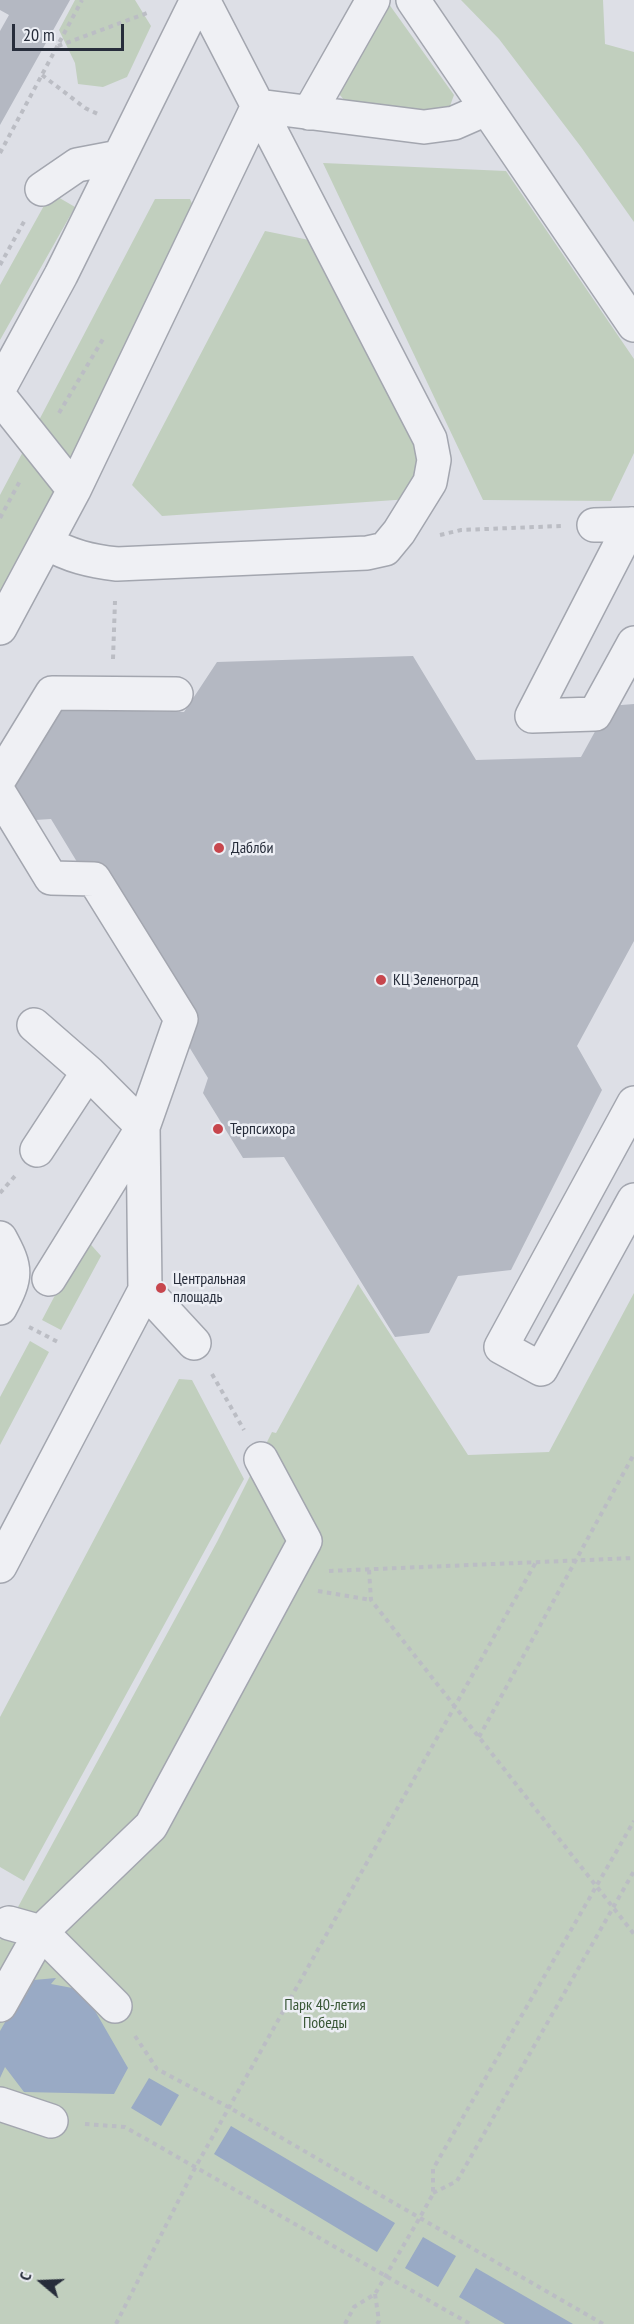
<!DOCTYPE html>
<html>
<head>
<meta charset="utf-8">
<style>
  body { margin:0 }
  #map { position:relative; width:634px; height:2324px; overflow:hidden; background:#dddfe6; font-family:"PT Sans Narrow",sans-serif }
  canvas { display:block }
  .north { position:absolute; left:12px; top:2252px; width:60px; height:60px; -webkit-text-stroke:4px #eceef4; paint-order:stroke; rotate:289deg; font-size:16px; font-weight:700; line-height:24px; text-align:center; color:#272d3b }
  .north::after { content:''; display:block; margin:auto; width:21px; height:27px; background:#272d3b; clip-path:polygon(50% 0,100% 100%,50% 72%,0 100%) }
  .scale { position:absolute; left:12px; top:24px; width:112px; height:27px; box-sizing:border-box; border:3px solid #272d3b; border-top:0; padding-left:8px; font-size:18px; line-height:21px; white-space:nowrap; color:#272d3b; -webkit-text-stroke:4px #eceef4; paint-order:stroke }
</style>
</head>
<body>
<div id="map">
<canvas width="634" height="2324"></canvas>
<div class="north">С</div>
<div class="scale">20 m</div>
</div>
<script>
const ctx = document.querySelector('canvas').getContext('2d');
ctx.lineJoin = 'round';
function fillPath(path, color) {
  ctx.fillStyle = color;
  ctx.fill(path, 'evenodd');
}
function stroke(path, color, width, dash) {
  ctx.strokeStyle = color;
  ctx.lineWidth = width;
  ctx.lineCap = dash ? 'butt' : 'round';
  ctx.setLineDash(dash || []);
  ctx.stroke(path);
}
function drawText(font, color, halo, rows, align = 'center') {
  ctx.font = font + ' "PT Sans Narrow",sans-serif';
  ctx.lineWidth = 5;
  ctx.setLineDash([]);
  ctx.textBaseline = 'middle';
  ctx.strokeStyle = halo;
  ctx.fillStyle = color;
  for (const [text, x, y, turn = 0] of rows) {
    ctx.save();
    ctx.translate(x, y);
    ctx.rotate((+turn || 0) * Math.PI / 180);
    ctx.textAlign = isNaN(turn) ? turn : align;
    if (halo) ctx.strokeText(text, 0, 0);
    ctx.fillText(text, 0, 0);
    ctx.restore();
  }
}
const green = new Path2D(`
  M75,0H135L151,26L127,77L103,87L78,84L75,63L59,30Z
  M386,0L454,95L440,133L366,126L334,88Z
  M461,0H603L605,44L634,52V222L581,147L499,39Z
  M323,163L506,171L634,359V453L611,501L483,500Z
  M51,193L75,207L0,340V285Z
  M155,199H190L204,230L96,456L63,461L37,424Z
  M265,231L314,241L427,461L410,499L162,516L132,485Z
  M26,446L68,515L0,644V495Z
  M85,1238L101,1256L61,1330L42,1320Z
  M358,1284L468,1455L549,1452L634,1293V2324H0V1940L217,1542L272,1432L276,1433Z
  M30,1341L49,1352L0,1445V1397Z
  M179,1379L192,1380L244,1479L24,1881L0,1867V1717Z`);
const water = new Path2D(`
  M56,1978L51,1984L83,1990L128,2068L114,2094L24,2092L5,2067L0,2078V2031L19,1998L26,1995L34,1980Z
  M149,2078L179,2095L161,2126L131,2108Z
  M231,2126L395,2223L377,2252L214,2154Z
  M423,2237L456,2256L438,2287L405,2268Z
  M476,2268L573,2324H505L459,2297Z`);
const building = new Path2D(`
  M0,0H70L0,125V31L9,15L0,10Z
  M413,656L476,760L581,757L609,706L634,704V941L577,1046L602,1090L511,1270L458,1276L429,1333L395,1337L284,1157L243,1158L203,1093L208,1078L51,819L35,820L13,783L58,709L184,712L217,662Z`);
const path = new Path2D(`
  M58,46L150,12
  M42,75L85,108L100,115
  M0,153L82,0
  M0,265L26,218
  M59,413L103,339
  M0,518L21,479
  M440,535L461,530L561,526
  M113,659L115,601
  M0,1193L15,1176
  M29,1327L58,1342
  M212,1374L244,1430
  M369,1570L371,1600L634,1934
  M329,1571L634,1558
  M318,1591L371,1600
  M479,1737L634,1454
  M135,2036L157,2069L230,2108L603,2324
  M85,2124L125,2127L470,2324
  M433,2193L457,2181L634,1871
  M375,2294L379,2321L377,2324
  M116,2324L195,2168L536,1562
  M345,2324L354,2307L375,2294L419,2219L433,2194V2169L634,1821`);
const minor = new Path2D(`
  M413,0L634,325
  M258,106L424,127L454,123L486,109
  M309,113L373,0
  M42,189L77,165L119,157
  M0,387L61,275L197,0
  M0,397L74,490
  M631,524L532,716L595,714L634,643
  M594,525L634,524
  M47,543C70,556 90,561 117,564L367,553L385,549L399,532L430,482L434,460L430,439L203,0
  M0,628L74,490L258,106
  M0,778L52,693L176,694
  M0,794L51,878L94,879L181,1019L143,1127L49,1279
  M634,1103L501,1347L541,1369L634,1200
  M37,1150L88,1072
  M0,1238C17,1269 17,1276 0,1308
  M145,1290L194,1343
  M0,1566L145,1290L143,1127L88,1072L34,1025
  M9,1923L41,1932L115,2006
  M0,2005L41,1932L151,1826L305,1541L261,1459
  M0,2104L51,2121`);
const markers = [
  [219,848,6,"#c7464d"],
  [381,980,6,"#c7464d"],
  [218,1129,6,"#c7464d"],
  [161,1288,6,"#c7464d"]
];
const poiNames = [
  ["Даблби",231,848],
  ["КЦ Зеленоград",393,980],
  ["Терпсихора",230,1129],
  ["Центральная",173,1279],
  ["площадь",173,1297]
];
const parkNames = [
  ["Парк 40-летия",325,2005],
  ["Победы",325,2023]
];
fillPath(green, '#c1cfbe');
fillPath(water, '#99aac5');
fillPath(building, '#b4b8c2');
stroke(minor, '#a3a6af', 36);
stroke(path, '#bbbdc4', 4, [4.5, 4.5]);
stroke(minor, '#eff0f4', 33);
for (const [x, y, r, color] of markers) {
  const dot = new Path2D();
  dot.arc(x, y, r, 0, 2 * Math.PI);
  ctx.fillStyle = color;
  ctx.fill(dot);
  stroke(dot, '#eceef4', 2);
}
drawText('16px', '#272d3b', '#eceef4', poiNames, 'left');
drawText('16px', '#385635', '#eceef4', parkNames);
</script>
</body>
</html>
